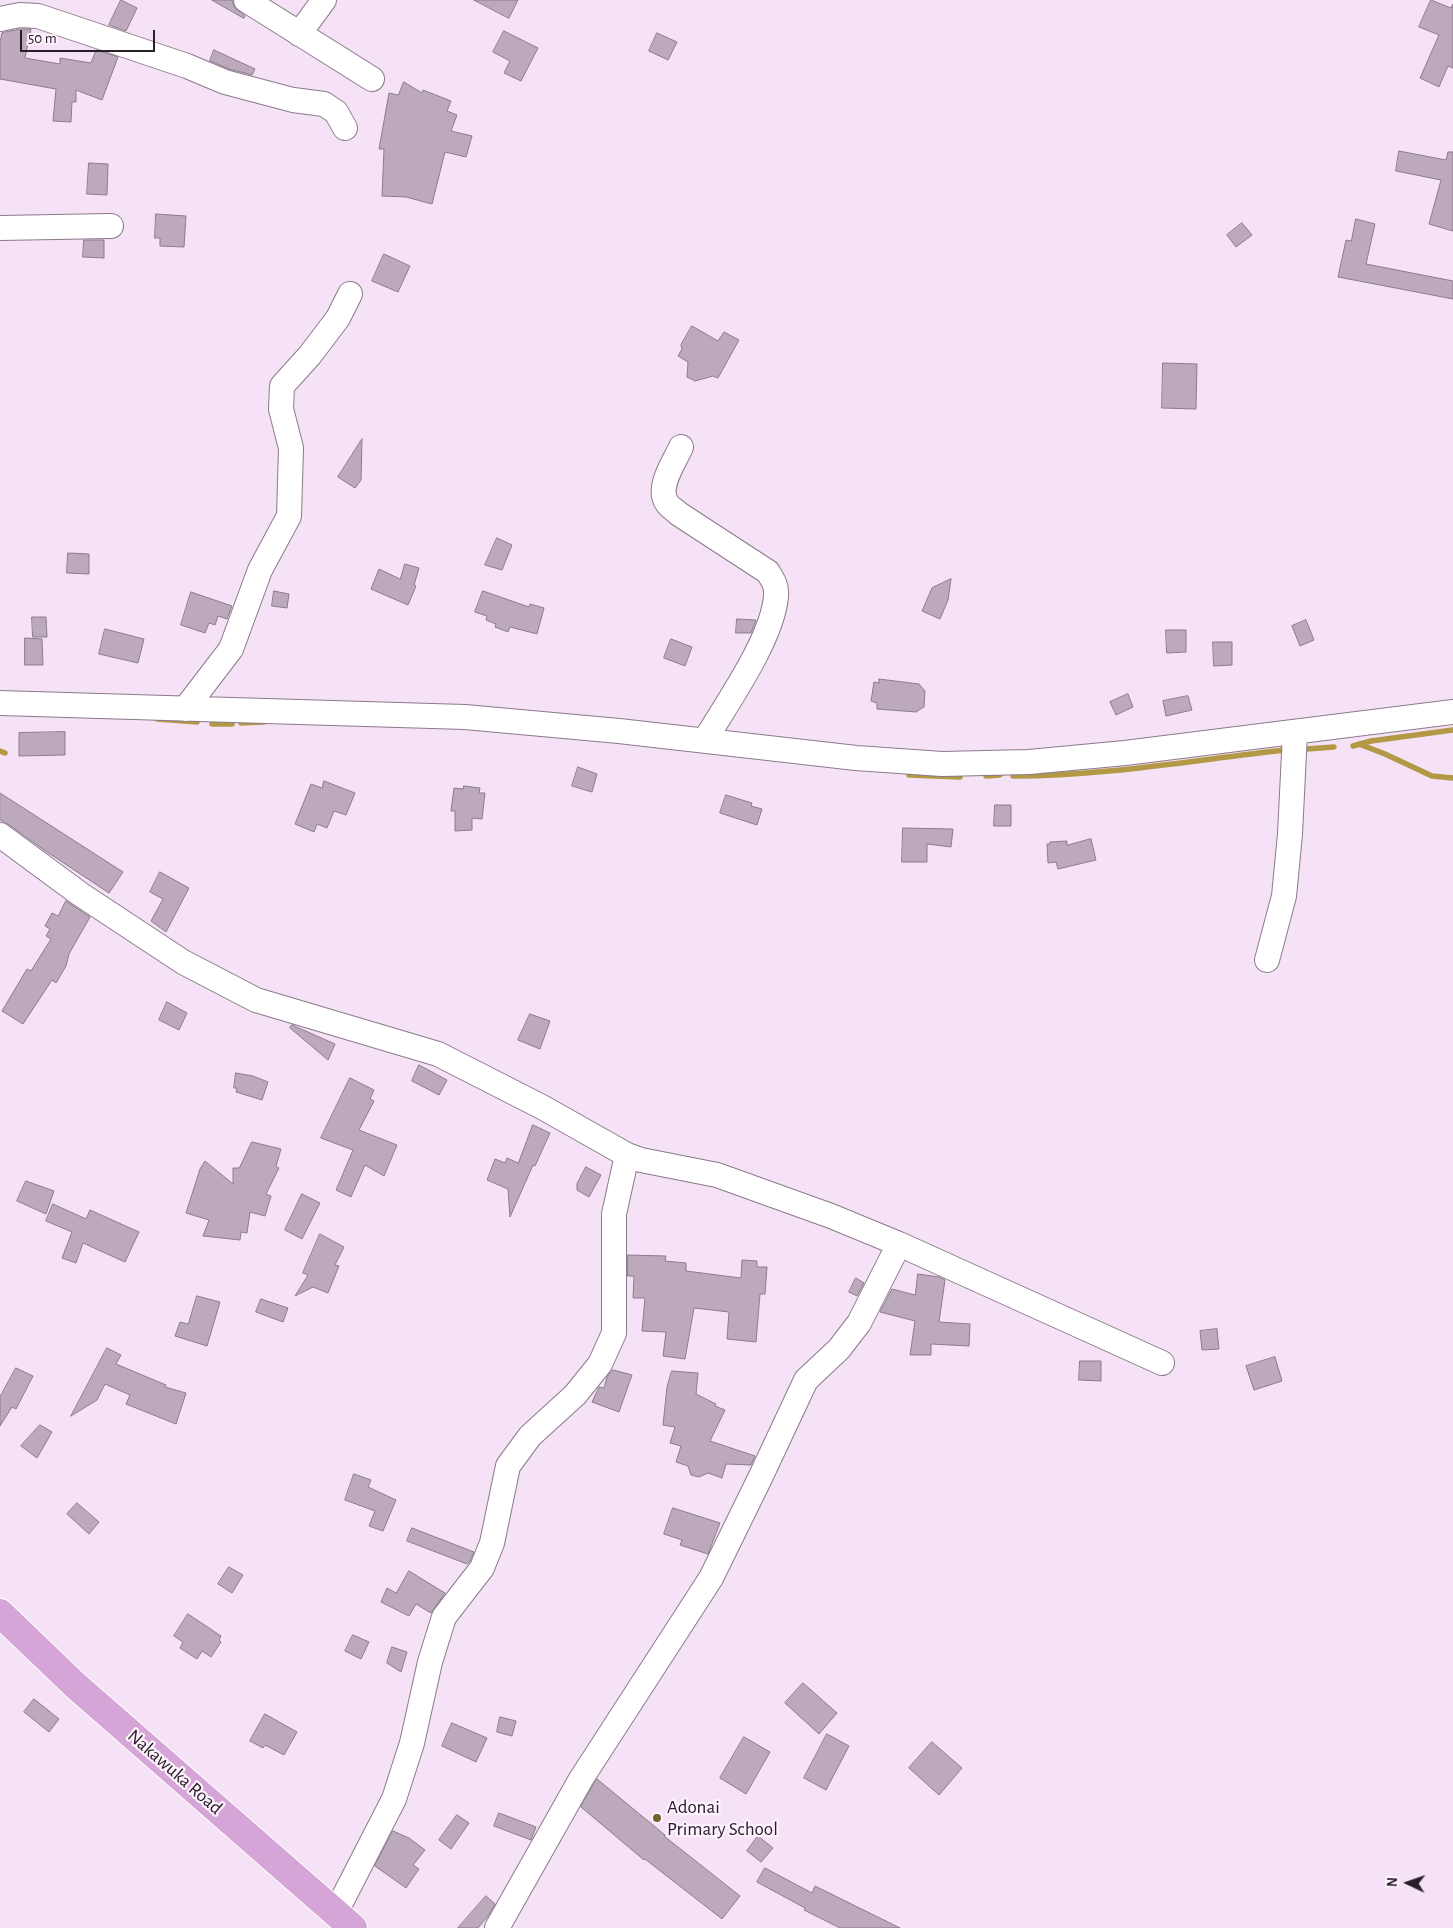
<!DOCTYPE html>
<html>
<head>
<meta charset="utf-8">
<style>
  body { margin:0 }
  #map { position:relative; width:1453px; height:1928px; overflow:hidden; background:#f6e2f6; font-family:"Alegreya Sans",sans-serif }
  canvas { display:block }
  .north { position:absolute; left:1383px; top:1858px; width:50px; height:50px; -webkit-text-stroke:4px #fef2fe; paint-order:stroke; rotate:273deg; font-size:14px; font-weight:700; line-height:20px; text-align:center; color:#272027 }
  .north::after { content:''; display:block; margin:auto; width:18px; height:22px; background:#272027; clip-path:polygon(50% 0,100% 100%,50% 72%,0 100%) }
  .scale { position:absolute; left:20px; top:30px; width:135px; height:22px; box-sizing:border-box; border:2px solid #272027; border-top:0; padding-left:6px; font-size:15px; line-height:18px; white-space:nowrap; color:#272027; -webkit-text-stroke:4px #fef2fe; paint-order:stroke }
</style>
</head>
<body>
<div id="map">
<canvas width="1453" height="1928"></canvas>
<div class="north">N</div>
<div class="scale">50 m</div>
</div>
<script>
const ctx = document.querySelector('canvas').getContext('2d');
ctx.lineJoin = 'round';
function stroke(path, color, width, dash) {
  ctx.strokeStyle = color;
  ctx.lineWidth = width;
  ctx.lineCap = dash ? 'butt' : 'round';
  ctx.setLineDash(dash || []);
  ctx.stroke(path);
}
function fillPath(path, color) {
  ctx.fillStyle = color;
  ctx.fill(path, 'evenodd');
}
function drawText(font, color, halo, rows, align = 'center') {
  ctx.font = font + ' "Alegreya Sans",sans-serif';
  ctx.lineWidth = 4.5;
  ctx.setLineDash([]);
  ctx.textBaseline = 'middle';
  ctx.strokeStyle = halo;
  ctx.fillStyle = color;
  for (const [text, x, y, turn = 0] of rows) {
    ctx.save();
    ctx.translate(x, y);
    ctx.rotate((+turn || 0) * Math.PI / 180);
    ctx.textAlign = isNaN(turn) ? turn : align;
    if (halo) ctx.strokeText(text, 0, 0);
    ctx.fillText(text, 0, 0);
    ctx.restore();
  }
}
const stream = new Path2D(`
  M157,719L197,722
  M241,723L264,722
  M212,724H232
  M1359,744L1385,754L1432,776L1453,778
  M1353,746L1371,741L1453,730
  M1307,749L1334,747
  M0,751L5,753
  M909,775L960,777
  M986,776L1000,775
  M1013,776C1104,776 1194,760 1285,750`);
const building = new Path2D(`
  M121,0L137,8L126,31L109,25Z
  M212,0H232L234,7L245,16L244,18Z
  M474,0H518L509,18Z
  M1431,0L1451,8L1453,4V68L1448,66L1439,87L1420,78L1439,35L1419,27Z
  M21,29H31L25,58L60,64V58L91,63L96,50L118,57L102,100L76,90V102H72L71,122L53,121L56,89L0,79V42L2,33Z
  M504,31L538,48L521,81L504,73L510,61L493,52Z
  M657,33L677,42L668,60L649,51Z
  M214,50L255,69L252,75L229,69L210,61Z
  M404,82L422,93L423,90L451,101L447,111L457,115L451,131L472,136L466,157L445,152L432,204L406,197L382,196L384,149H379L389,93L398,95Z
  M1399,151L1446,160L1448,152H1453V231L1429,224L1441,180L1396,171Z
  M89,163L108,164L107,195L87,194Z
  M156,214L186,216L184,247L160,246V238H155Z
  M1356,219L1375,224L1366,264L1453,281V299L1338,277L1346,240L1351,241Z
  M1242,223L1252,235L1236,247L1227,235Z
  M84,240H104V258L83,257Z
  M384,254L410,266L398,292L372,281Z
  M692,326L718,341L724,332L739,340L718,378L713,376L695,381L687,377L688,362L678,356L682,349L681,345Z
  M1163,363L1197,364L1196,409L1162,408Z
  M362,439L361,480L355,488L338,477Z
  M497,538L512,545L502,570L485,565Z
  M68,553L89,554V574L67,573Z
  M405,564L419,568L414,585L416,586L408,605L371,589L379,569L400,579Z
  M951,579L948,600L940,619L922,611L932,588Z
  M274,591L289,594L287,608L272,606Z
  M483,591L529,607L530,604L544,608L537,634L510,627L508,632L495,627L496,624L486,620L487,616L475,612Z
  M191,592L232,606L227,619L218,616L215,625L209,623L205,633L181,625Z
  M32,617H46L47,637H33Z
  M737,619L756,620L751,633H736Z
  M1306,620L1314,640L1300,646L1292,626Z
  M105,629L144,639L138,663L99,654Z
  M1166,630H1186V652L1167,653Z
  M25,638L42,639L43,665H25Z
  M671,639L692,647L685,666L664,658Z
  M1213,642H1232V665L1214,666Z
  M879,679L919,684L925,691L924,707L916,712L877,709V703L871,701L874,682L879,683Z
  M1128,694L1133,707L1116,715L1110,702Z
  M1188,696L1192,710L1166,716L1163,701Z
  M65,732V755L19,756V733Z
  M578,767L597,774L592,792L572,786Z
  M324,781L355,793L346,815L334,811L327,828L317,824L314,832L295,824L311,784L322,788Z
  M464,786L480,788L479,793H485L482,819L472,818V830L455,831V811H451L454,788L463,789Z
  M0,793L123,872L109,893L44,850L8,824L0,820Z
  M726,795L752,803L751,806L762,809L757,825L720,813Z
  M995,805H1011V826H994Z
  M903,828L953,829L951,847L927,844V862H902Z
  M1091,839L1096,860L1058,869L1056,862L1048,863L1047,844H1050V842L1067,841V845Z
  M160,872L189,888L166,932L151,921L163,899L150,892Z
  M66,901L90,917L69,954L66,966L56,983L52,980L23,1024L2,1011L27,969L31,971L51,939L46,936L50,929L45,926L52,913L58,916Z
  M167,1002L187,1013L179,1030L159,1020Z
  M530,1014L550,1021L540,1049L518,1040Z
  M292,1025L335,1044L328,1060L290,1028Z
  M419,1065L447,1080L439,1095L412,1081Z
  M236,1073L253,1076L268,1082L262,1100L236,1092L237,1088H234Z
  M350,1078L374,1090L370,1099L374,1101L359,1130L397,1145L384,1176L365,1165L351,1197L336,1190L353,1150L321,1138Z
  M533,1125L550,1133L535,1166L533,1165L510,1217L508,1189L487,1180L495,1159L505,1163L507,1158L518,1163Z
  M252,1142L281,1149L276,1166L279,1168L266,1194L271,1196L265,1216L250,1212L247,1233L241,1232L240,1240L203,1236L209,1220L186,1213L200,1169L205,1161L233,1184V1168H239Z
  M586,1167L601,1175L589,1197L577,1190V1184Z
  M26,1181L54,1191L46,1214L17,1201Z
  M302,1194L320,1203L302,1239L285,1230Z
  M53,1204L86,1219L90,1210L139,1232L125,1262L83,1243L76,1263L62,1258L72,1232L46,1221Z
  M320,1234L344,1247L335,1265L339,1266L328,1293L313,1287L295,1296L308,1275L303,1273Z
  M628,1255L666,1256L665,1261L686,1263V1271L741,1278L742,1260L757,1261V1267H767L765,1294H760L756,1342L727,1339L729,1312L694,1308L685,1359L663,1356L666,1332L642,1331L645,1298H633L634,1276H628Z
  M918,1274L939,1277L945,1280L939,1322L970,1324L969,1346L931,1344V1355H910L915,1321L880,1312L892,1289L915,1295Z
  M856,1278L864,1283L857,1296L849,1292Z
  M197,1296L220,1302L207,1346L175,1336L180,1322L188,1324Z
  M261,1299L288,1308L283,1322L256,1312Z
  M1217,1329L1219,1349L1202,1350L1200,1331Z
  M107,1348L121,1355L116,1364L166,1385L165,1387L186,1393L176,1424L126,1404L130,1395L105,1384L97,1400L71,1416Z
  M1275,1357L1282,1381L1254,1390L1246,1366Z
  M1080,1361H1101V1381L1079,1380Z
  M16,1368L33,1376L16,1409L12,1407L0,1426V1397Z
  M613,1370L632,1375L619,1412L592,1402L599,1387L604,1388L607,1377Z
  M672,1371L698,1373L696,1394L716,1404L715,1406L725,1410L710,1441L755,1456L751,1465L726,1464L722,1478L708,1473L699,1477L691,1475L688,1466L676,1462L681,1446L670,1443L675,1427L663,1425L667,1387Z
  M40,1425L52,1432L37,1458L21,1446Z
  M354,1474L371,1480L368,1487L396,1500L383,1531L369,1526L375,1511L345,1500Z
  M77,1503L99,1522L89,1534L67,1514Z
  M673,1508L720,1523L708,1554L680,1545L682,1540L664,1534Z
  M412,1528L474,1552L470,1561L467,1564L407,1541Z
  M229,1567L243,1575L232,1593L218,1584Z
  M409,1571L445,1593L431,1613L416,1604L409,1616L381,1602L387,1588L396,1593Z
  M188,1614L221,1636L219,1640L221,1642L211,1657L202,1651L197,1659L180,1648L183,1642L174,1636Z
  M353,1635L369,1642L361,1659L345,1651Z
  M392,1647L407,1652L401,1672L387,1663Z
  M803,1683L837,1713L819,1734L785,1703Z
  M34,1699L59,1719L49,1732L24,1712Z
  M265,1714L297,1732L284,1755L265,1745L263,1748L250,1741Z
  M500,1717L516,1721L512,1736L497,1732Z
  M452,1723L487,1738L476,1762L442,1746Z
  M827,1734L849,1746L826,1790L804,1778Z
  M744,1737L770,1752L746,1794L720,1778Z
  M932,1742L962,1768L939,1795L909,1768Z
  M597,1779L665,1835L664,1836L740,1896L722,1919L645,1859L644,1860L581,1807Z
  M499,1813L536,1827L531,1840L494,1826Z
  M457,1815L469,1823L451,1849L439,1840Z
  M393,1831L409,1838L425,1850L413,1865L419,1869L406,1888L375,1866Z
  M758,1836L773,1848L761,1862L747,1851Z
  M765,1868L812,1893L815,1886L900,1928H840L804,1910L805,1908L757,1882Z
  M486,1896L495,1904L488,1916L478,1928H458Z`);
const minor = new Path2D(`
  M246,0L372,79
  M0,19L20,15L38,16L187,66L225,82L293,100L324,104L336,112L345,128
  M299,34L324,0
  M0,228L111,226
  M681,447C675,461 656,487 667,503C669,507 675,510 679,514L768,572C773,580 777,586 776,596C773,638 727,703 705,740
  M0,703L465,717L619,731L856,758L942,764L1029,762L1125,753L1453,712
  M185,709L231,649L260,570L289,516L291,448L281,409L282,386L310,355L338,318L350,294
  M0,835L80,894L183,962L256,1000L438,1054L542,1107L627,1155L641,1160L717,1175L831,1216L899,1244L1162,1363
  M1267,960L1284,896L1290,834L1295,733
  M336,1912L394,1799L412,1743L430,1662L444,1617L482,1568L492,1543L508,1466L530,1436L575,1395L600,1364L614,1333V1214L627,1155
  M497,1928L581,1779L711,1578L761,1476L806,1380L839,1349L859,1323L899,1244`);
const major = new Path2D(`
  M0,1613L75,1685L353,1928`);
const markers = [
  [657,1818,5,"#71612f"]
];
const streetNames = [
  ["Nakawuka Road",175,1772,41]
];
const poiNames = [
  ["Adonai",667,1807],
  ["Primary School",667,1829]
];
stroke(stream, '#b39946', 5.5);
fillPath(building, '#bca9bc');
stroke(building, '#8c7b8d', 1);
stroke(minor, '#8b7a8b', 26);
stroke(major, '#fff', 30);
stroke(minor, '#fff', 24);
stroke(major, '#d5a5d7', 28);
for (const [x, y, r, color] of markers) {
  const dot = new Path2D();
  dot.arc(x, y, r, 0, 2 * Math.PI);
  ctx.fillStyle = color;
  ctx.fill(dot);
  stroke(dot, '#fef2fe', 2);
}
drawText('19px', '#272027', '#fef2fe', streetNames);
drawText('19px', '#272027', '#fef2fe', poiNames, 'left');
</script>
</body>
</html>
